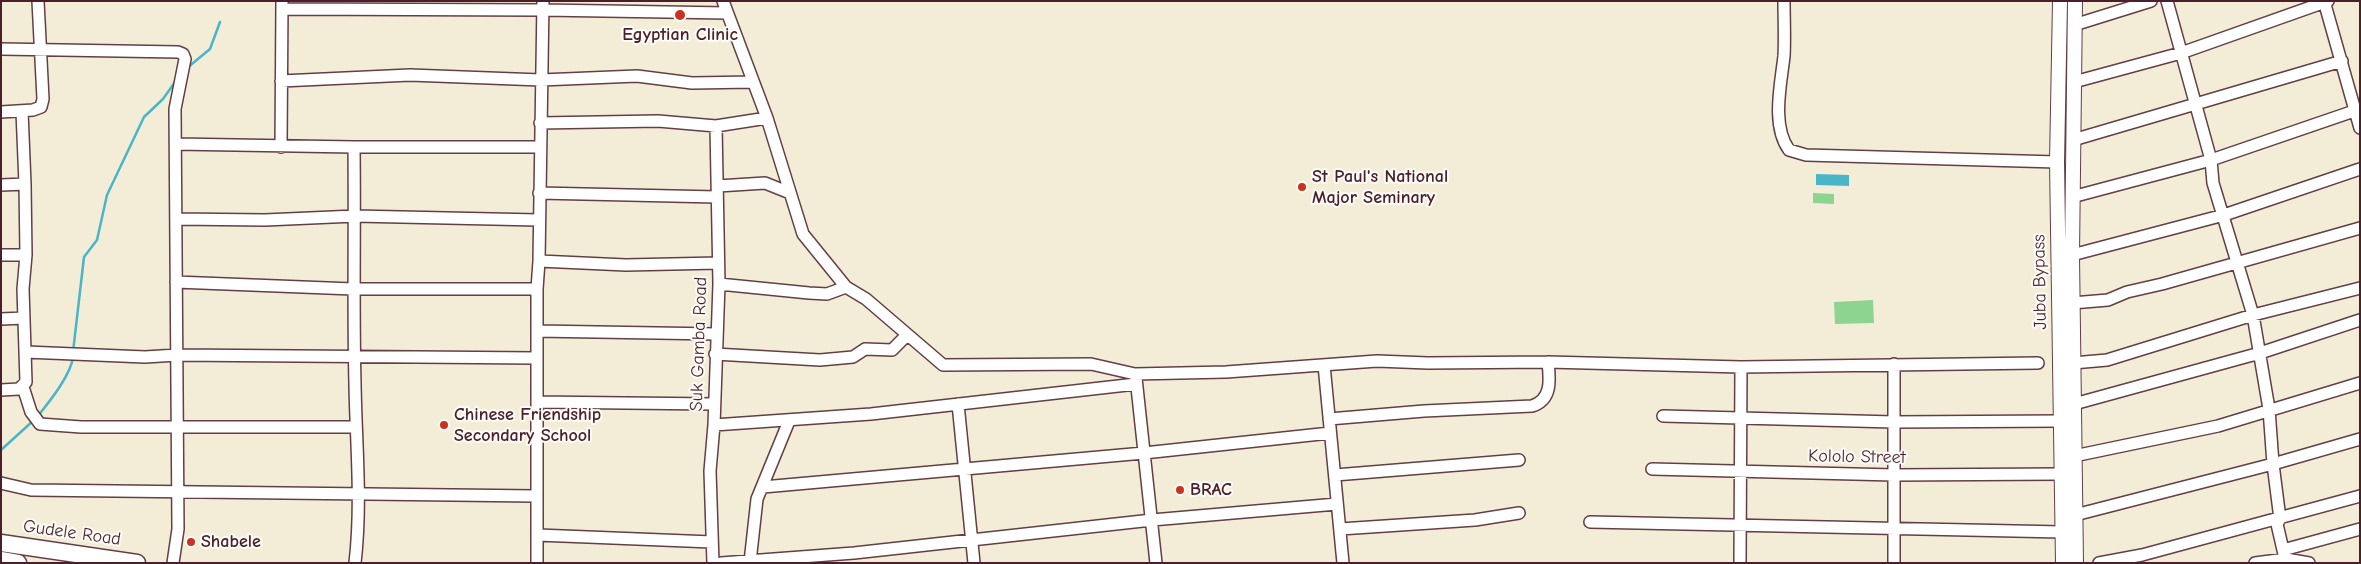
<!DOCTYPE html>
<html>
<head>
<meta charset="utf-8">
<style>
  body { margin:0 }
  #map { position:relative; width:2361px; height:564px; overflow:hidden; background:#f3edd8; font-family:"Comic Neue",sans-serif }
  canvas { display:block }
  .frame { position:absolute; inset:0; border:2px solid #4a1f2b; pointer-events:none }
</style>
</head>
<body>
<div id="map">
<canvas width="2361" height="564"></canvas>
<div class="frame"></div>
</div>
<script>
const ctx = document.querySelector('canvas').getContext('2d');
ctx.lineJoin = 'round';
function fillPath(path, color) {
  ctx.fillStyle = color;
  ctx.fill(path, 'evenodd');
}
function stroke(path, color, width, dash) {
  ctx.strokeStyle = color;
  ctx.lineWidth = width;
  ctx.lineCap = dash ? 'butt' : 'round';
  ctx.setLineDash(dash || []);
  ctx.stroke(path);
}
function drawText(font, color, halo, rows, align = 'center') {
  ctx.font = font + ' "Comic Neue",sans-serif';
  ctx.lineWidth = 4;
  ctx.setLineDash([]);
  ctx.textBaseline = 'middle';
  ctx.strokeStyle = halo;
  ctx.fillStyle = color;
  for (const [text, x, y, turn = 0] of rows) {
    ctx.save();
    ctx.translate(x, y);
    ctx.rotate((+turn || 0) * Math.PI / 180);
    ctx.textAlign = isNaN(turn) ? turn : align;
    if (halo) ctx.strokeText(text, 0, 0);
    ctx.fillText(text, 0, 0);
    ctx.restore();
  }
}
const green = new Path2D(`
  M1813,193L1834,194V204L1813,203Z
  M1873,300L1874,323L1835,324L1834,302Z`);
const water = new Path2D(`
  M1816,174L1849,175V186L1816,185Z`);
const stream = new Path2D(`
  M187,68L210,49L220,22
  M73,352L84,257L97,240L107,195L144,117L163,99L175,82
  M38,416C49,402 71,375 73,357
  M1,450L34,420`);
const minor = new Path2D(`
  M723,1L767,118L803,234L846,287L866,299L943,365L1091,364L1135,374L1226,372L1377,361L1428,363L1548,362L1741,367L2038,363
  M1784,1C1784,19 1785,38 1784,56C1781,84 1771,125 1789,150L1806,155L2057,162
  M2324,1L2360,128
  M282,9L543,10L727,13
  M2074,25L2151,1
  M1,49L178,52L183,54L185,59L175,109L178,529L173,563
  M281,81L410,75L541,80L637,76L692,83L753,82
  M2074,82L2181,53L2328,1
  M1,112L33,110L41,107L43,99L38,1
  M540,123L658,121L716,126L767,118
  M2073,140L2342,61
  M176,144L354,147H540
  M281,147L282,1
  M354,147C355,226 353,305 355,384C356,444 362,503 355,563
  M1,185L25,184
  M718,186L765,183L790,193
  M539,193L717,197
  M2072,197L2211,160L2360,109
  M177,219L265,220L355,216L538,220
  M1,255H26
  M2072,255L2224,215L2360,169
  M539,261L626,265L718,263
  M176,282L353,289H537
  M719,284L809,293L827,294L846,287
  M2072,303L2108,300L2127,292L2162,284L2360,228
  M1,319L24,318
  M537,331L716,334
  M26,352L145,357L177,355L536,358
  M715,354L820,360L853,357L865,349L892,350L907,335
  M2073,363L2107,360L2253,315L2360,288
  M1894,364V563
  M1324,365L1343,563
  M1136,378L1156,563
  M23,387L31,412L40,424L81,427H356
  M1,390L19,389L26,382L23,289L26,255L25,184L22,111
  M537,402L714,404
  M958,404L974,563
  M2074,404L2260,353L2360,320
  M1663,416L1894,422L2061,421
  M1329,419L1424,411L1532,406C1552,400 1550,380 1548,362
  M714,425L871,414L1136,384
  M2074,456L2218,426L2360,383
  M1652,469L1894,475L2061,474
  M1335,475L1519,460
  M1,483L31,490L536,496
  M763,487L1144,453L1330,433
  M2075,515L2273,464L2269,409L2253,315L2213,183L2211,160L2167,1
  M1590,522L2062,532
  M1340,529L1475,520L1519,513
  M538,535L712,542
  M2283,550L2360,529
  M750,562L757,499L789,421
  M537,563V289L539,261L543,1
  M713,563L710,471L714,425L719,284L716,126
  M721,563L854,553L1152,520L1337,504
  M1740,563L1741,367
  M2099,563L2142,555L2360,496
  M2255,563L2286,559L2309,563
  M2286,563L2277,524L2280,519L2273,464L2360,439`);
const major = new Path2D(`
  M2060,1L2057,162L2063,563
  M2075,1L2072,255L2076,563`);
const highway = new Path2D(`
  M1,543L137,563
  M1,560L18,563`);
const markers = [
  [680,15,6,"#c8321e"],
  [1302,187,5,"#c8321e"],
  [444,425,5,"#c8321e"],
  [1180,490,5,"#c8321e"],
  [191,542,5,"#c8321e"]
];
const poiNames = [
  ["Egyptian Clinic",680,35,"center"],
  ["St Paul's National",1312,177],
  ["Major Seminary",1312,198],
  ["Chinese Friendship",454,415],
  ["Secondary School",454,436],
  ["BRAC",1190,490],
  ["Shabele",201,542]
];
const streetNames = [
  ["Juba Bypass",2040,282,-91],
  ["Suk Gamba Road",699,344,-88],
  ["Kololo Street",1857,457,1],
  ["Gudele Road",72,533,8]
];
fillPath(green, '#8cd48f');
fillPath(water, '#4ab5c7');
stroke(stream, '#4ab5c7', 2.5);
stroke(minor, '#633e45', 14);
stroke(major, '#633e45', 16);
stroke(highway, '#633e45', 19);
stroke(minor, '#fff', 11);
stroke(major, '#fff', 14);
stroke(highway, '#fff', 16);
for (const [x, y, r, color] of markers) {
  const dot = new Path2D();
  dot.arc(x, y, r, 0, 2 * Math.PI);
  ctx.fillStyle = color;
  ctx.fill(dot);
  stroke(dot, '#fdfcf7', 2);
}
drawText('bold 18px', '#4a1f2b', '#fdfcf7', poiNames, 'left');
drawText('18px', '#4a1f2b', '#fdfcf7', streetNames);
</script>
</body>
</html>
